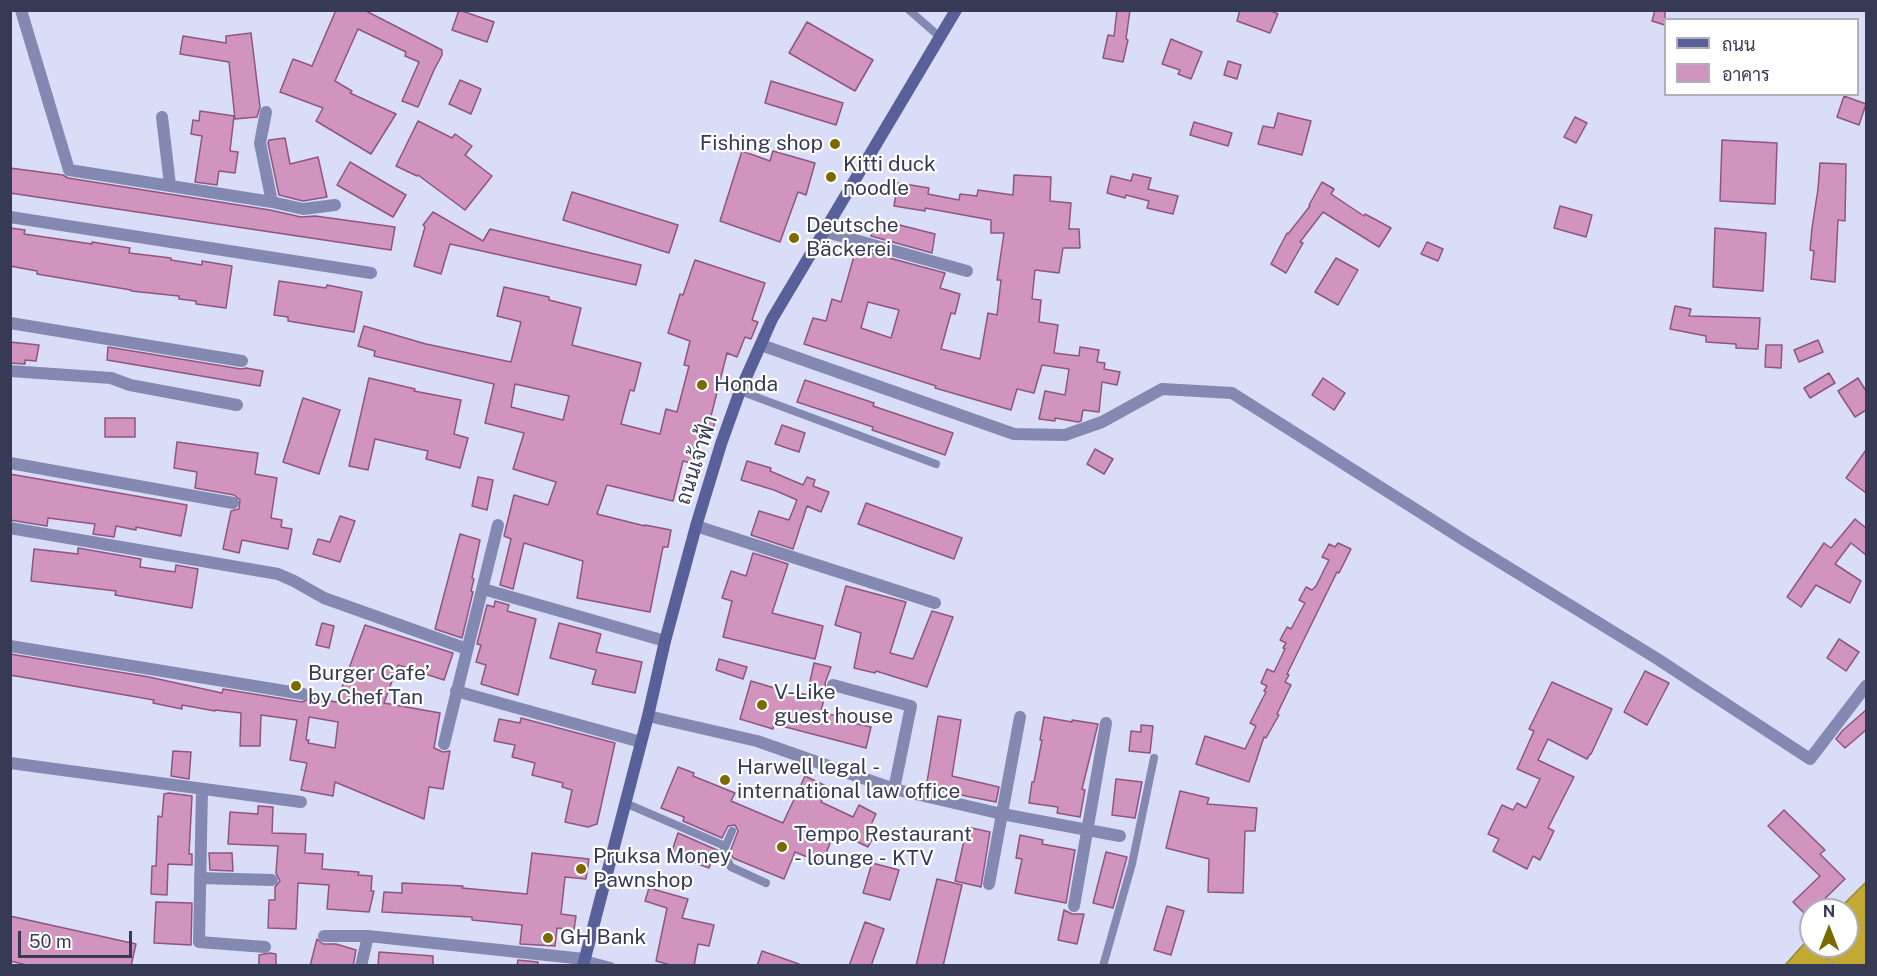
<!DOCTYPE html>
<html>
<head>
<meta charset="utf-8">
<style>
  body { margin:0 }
  #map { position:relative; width:1877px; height:976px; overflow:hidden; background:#d9ddf8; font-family:"Public Sans",Sarabun,sans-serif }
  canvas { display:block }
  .frame { position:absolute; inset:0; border:12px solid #363a54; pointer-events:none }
  .legend { position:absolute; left:1664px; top:18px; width:195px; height:78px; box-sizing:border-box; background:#fff; border:2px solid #afb0bb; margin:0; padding:8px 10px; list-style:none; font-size:18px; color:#363a54 }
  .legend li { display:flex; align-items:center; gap:12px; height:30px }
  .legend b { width:30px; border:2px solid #afb0bb }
  .north { position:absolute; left:1799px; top:898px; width:60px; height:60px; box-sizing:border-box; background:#fff; border:2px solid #afb0bb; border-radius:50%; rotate:0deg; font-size:16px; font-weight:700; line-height:24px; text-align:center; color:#363a54 }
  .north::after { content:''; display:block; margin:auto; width:21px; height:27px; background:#7b6a02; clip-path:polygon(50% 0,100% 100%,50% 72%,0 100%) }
  .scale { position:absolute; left:18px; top:931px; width:114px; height:27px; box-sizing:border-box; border:3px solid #363a54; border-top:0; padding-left:8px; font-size:18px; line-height:21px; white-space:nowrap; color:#363a54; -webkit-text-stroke:4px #fff; paint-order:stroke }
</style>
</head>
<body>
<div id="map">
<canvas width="1877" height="976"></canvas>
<div class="frame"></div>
<ul class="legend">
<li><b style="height:8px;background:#585f99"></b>ถนน</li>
<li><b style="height:16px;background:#d094be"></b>อาคาร</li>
</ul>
<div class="north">N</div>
<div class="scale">50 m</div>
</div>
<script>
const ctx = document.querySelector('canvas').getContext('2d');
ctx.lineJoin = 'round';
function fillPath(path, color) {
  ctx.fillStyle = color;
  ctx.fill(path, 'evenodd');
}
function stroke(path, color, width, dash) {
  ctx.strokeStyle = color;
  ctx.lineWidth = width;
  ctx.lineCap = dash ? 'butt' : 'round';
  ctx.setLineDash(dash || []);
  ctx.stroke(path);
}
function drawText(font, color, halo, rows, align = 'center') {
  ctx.font = font + ' "Public Sans",Sarabun,sans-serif';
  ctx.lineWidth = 4.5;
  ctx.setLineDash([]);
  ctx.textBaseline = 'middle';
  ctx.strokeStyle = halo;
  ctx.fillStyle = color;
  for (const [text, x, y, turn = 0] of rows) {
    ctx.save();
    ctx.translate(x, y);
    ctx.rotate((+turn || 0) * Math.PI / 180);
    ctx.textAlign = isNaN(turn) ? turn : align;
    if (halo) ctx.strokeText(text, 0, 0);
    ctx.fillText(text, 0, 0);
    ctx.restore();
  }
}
const water = new Path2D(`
  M1866,882V965H1785L1811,936V946H1847V910H1838Z`);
const building = new Path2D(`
  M336,10H364L442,50V55L434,70L418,107L402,101L419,62L405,56L406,52L358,29L335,81L352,91L350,93L396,114L371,154L316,121L323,108L280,92L293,59L312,66Z
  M459,10L494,22L487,42L452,30Z
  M1117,10H1130L1126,39L1128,40L1123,62L1103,58L1108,35L1114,36Z
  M1240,10H1269L1278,14L1270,33L1237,21Z
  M1655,10H1665V25L1652,21Z
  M807,22L873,60L855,91L789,53Z
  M251,33L260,107L257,117L235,119L229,62L180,54L183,36L226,43V36Z
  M1171,39L1202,52L1191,79L1178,74L1180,70L1162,64Z
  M1228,61L1241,65L1237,79L1224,75Z
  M460,80L481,89L471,114L449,104Z
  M771,81L843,103L836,125L765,103Z
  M1844,96L1866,104L1859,125L1837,117Z
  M200,111L234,116L230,151L238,152L235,173L219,171L217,185L195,182L202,136L191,134L193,120L199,121Z
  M1278,113L1311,121L1302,155L1258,144L1263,126L1274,128Z
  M1575,117L1587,123L1576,143L1564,137Z
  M418,121L452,138L455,134L472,146L465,155L492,176L465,210L418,175L417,176L396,166Z
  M1194,122L1232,133L1228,146L1190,135Z
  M285,138L290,164L318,157L327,197L303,201L279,195L268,143L269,140Z
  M1722,140L1777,143L1775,204L1720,201Z
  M742,151L770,161L773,151L815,163L806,195L798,192L780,242L720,221Z
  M350,162L406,195L393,217L337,185Z
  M1820,163L1846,164L1845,221L1838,220L1835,282L1811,279L1814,251L1810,250L1812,228L1818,189Z
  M10,168L63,175L68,178L270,210L301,217L315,216L395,227L391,250L10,193Z
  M1133,174L1151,178L1148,189L1178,196L1173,214L1147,208L1149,201L1126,195L1125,198L1107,193L1111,176L1131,181Z
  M1014,175L1051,177L1050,201L1071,203L1069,229H1079L1080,248H1063L1059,273L1035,270L1032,299L1041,300L1039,322L1058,325L1054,353L1079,356L1080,347L1099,350L1097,362L1105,363L1104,369L1120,372L1117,385L1102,382L1099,412L1083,410L1081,421L1078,422L1055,418V421L1039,419L1045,391L1065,395L1069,369L1042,365L1034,393L1017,389L1011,410L935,388L936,386L804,344L813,318L826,321L832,299L841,302L856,249L945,273L940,288L960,294L955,314L951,313L941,349L980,359L988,313L997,315L1001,280H997L1004,233H991V220L925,208V211L894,206L898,183L929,188L928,194L959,200L960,194L977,196L978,190L1013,195ZM868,302L899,310L891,338L861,328Z
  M1322,182L1334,189L1331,194L1364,216L1365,214L1391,228L1379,247L1323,212L1300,242L1303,243L1286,273L1271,264L1287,233L1288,234L1310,206L1309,205Z
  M572,192L678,225L669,253L563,220Z
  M1560,206L1592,215L1586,237L1554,228Z
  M433,212L483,241L490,229L641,265L636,285L450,244L441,274L414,266L425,227L423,225Z
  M876,219L935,234L932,253L871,236Z
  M10,228L25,230L24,234L92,244V242L130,248L129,253L171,258V260L202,265V261L232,266L226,308L196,304V301L179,299V296L131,291V290L37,274V271L10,266Z
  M1715,228L1766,233L1763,291L1713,287Z
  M1427,242L1443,249L1438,261L1421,254Z
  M1336,258L1358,270L1338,305L1315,292Z
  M695,260L765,283L752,320L758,322L751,339L745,337L737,357L727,353L710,420L715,421L712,433L700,430L691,463L683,461L673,501L607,485L597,514L645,526V525L671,530L668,547H663L650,612L577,598L583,561L524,543L513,589L500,585L511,539L504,536L514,495L548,505L556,482L513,469L524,433L485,423L494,384L374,356L375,351L358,346L364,326L426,344L511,362L521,322L497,316L504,287L549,297V300L581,308L572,345L641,363L634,391L630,390L621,424L660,434L666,409L677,412L689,366L684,365L690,341L668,333L680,294L683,295ZM515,384L569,396L563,420L511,407Z
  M279,281L326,288L327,285L362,292L354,332L288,321V317L274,315Z
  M1675,306L1691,309L1689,316L1760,318L1758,349L1736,348V344L1706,342V336L1670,329Z
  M1818,340L1823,352L1799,362L1794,350Z
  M10,342L39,345L36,361L25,360V364L10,363Z
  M1766,345H1782L1781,368L1765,367Z
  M108,347L241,369L246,368L263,371L260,386L107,360Z
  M1829,373L1835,383L1810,398L1804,388Z
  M369,378L415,389L414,391L461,400L454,434L468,438L460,468L426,459L428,451L375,439L368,470L349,466Z
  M1323,378L1345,393L1334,410L1312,395Z
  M1858,378L1866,391V410L1855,417L1838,391Z
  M805,380L874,403L873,406L953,433L945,455L872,430L873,427L797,402Z
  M303,398L340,410L319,474L283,462Z
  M105,418H135V437H105Z
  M782,425L805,433L799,452L775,444Z
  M177,442L258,453L255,474L277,478L271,518L282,520L281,527L292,529L288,549L242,540L239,553L223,549L231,511L239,509L240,500L234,495L195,488L197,472L174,468Z
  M1095,449L1113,459L1104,474L1087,464Z
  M1866,450V493L1846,478Z
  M747,461L771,468L770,471L803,485L807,477L815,480L813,486L829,492L821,512L807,506L793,549L751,535L759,511L789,520L797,500L774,490L741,480Z
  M10,474L187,505L181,536L136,527V530L116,526L114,537L93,534L95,524L48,518L47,526L10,520Z
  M478,477L493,480L487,510L472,506Z
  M866,503L962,538L954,559L858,524Z
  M340,516L355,521L340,562L313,554L318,539L330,542Z
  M1855,519L1866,528V555L1851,543L1835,564L1861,581L1850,603L1816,585L1801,607L1787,597L1824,543L1831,548Z
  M460,534L480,540L472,578L474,579L471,591L473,592L462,638L435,629Z
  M1338,543L1351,549L1339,573L1337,572L1287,674L1289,675L1285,682L1291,685L1277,714L1279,715L1275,722L1266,738L1264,737L1249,782L1196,764L1205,736L1245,749L1256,726L1250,723L1266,692L1264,691L1267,686L1261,683L1267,669L1274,672L1285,649L1283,648L1286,643L1280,640L1287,627L1291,629L1305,603L1299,600L1306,587L1312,590L1316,586L1329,560L1322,557L1329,544L1335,547Z
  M78,548L141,559L140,567L175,572L176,565L198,569L192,608L115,595L116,591L31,581L34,549L78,554Z
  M753,553L788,564L772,613L823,626L815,659L723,637L732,601L722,598L731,571L746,576Z
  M846,586L906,602L890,653L913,659L932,611L953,617L927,687L876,671L875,673L854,668L861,633L835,625Z
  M495,601L509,605L507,611L536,619L518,695L481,684L486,665L476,662L481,645L477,644L487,605L494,607Z
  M322,623L334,626L329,648L316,645Z
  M559,623L601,634L596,652L642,662L635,693L592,684L596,670L550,658Z
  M365,625L453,653L444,680L398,665L384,703L440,713L434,748L443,752L450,751L443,789L429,787L424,819L335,782L333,796L301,790L307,763L290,760L297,720L261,715L260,746H240L241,713L215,710V711L182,705V709L153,703L154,700L10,675V654L149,677L222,693L223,689L302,702L310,698L337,702L339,690H341ZM309,717L338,722L335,748L308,743L309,740H306Z
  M1839,639L1859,652L1846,671L1827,658Z
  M719,659L747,667L743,679L716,670Z
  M814,663L831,667L825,683L826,689L821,712L845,718L844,721L871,727L866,748L774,724L773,729L740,719L751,681L791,693V691L807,695Z
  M1645,671L1669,683L1647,725L1624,712Z
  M1552,682L1612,709L1591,754H1590L1587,759L1548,739L1538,760L1574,777L1548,828L1554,831L1540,860L1533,856L1527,869L1493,851L1499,839L1488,834L1502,805L1513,810L1517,803L1526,808L1540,779L1517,769L1534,731L1529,729Z
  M1866,710V730L1845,748L1836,739L1842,731Z
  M938,716L961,720L952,776L999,787L996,802L926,788Z
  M1044,717L1072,722V720L1098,724L1082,789L1085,790L1080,817L1057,813L1058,807L1029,803L1032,782H1034L1042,740H1040Z
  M521,718L615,743L597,824L588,827L565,822L572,790L562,787L563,783L532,775L535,763L512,757L515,745L494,741L499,719L520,723Z
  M1141,725L1153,726L1150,753L1129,751L1131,731L1141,732Z
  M173,751L191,752L189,779L171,776Z
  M678,767L694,773L693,776L735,793L731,801L783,823L805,776L828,787L821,802L853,817L859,805L876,814L870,827L877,831L868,847L835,831L822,863L795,852L784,879L733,858L730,852L738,831L735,825L728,826L722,838L683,821L684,817L661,808Z
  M1116,779L1142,782L1135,818L1112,815Z
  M1180,791L1209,798L1207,804L1257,808L1255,831H1245L1243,893L1208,892L1209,859L1166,848Z
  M169,793L192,796L189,854H192V865L168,864L167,895L151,894L152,866H156L158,816L162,817L164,794Z
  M258,806L273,807L272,833L306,834L305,853L323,854L322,869L359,872L358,875L372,876L371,891H374L369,912L327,909L329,885L298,883L296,929L268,928L269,900H275V887L280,881L276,873L278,846L228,844L230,812L258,814Z
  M1784,810L1825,850L1820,854L1845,879L1807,916L1793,902L1820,876L1768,826Z
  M967,827L990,832L981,887L955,881Z
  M678,833L717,850H715L709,868L671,854Z
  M1020,835L1043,840L1042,844L1075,850L1066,903L1015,893L1022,859L1016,858Z
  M1106,852L1127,857L1113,908L1093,903Z
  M209,853H232L233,871L210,870Z
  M532,853L589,859L586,879L565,877L561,914L576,916L574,930L557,928L555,946L520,944L522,925L472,920V917L382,912L384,892L402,893V883L463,886L462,888L527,894Z
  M872,863L899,870L890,900L863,893Z
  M937,879L962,885L943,966H916Z
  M649,888L688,899L682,918L714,925L709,946L698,944L694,966H674L656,961L667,908L645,901Z
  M156,902L192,903L191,945L154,943Z
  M1167,906L1184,911L1171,955L1154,950Z
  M1064,910L1072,914H1084L1077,944L1058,940Z
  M10,916L136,944L131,966H31L10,961Z
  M865,922L884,929L871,966H849Z
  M317,939L323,944H336L356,950L353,966H310Z
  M762,951L799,964V966H757Z
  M379,952L433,956V966H378Z
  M270,953L276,954V966H259V955Z
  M518,960L538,962V966H517Z`);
const path = new Path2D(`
  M1807,940L1811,943
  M1814,946L1835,966`);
const service = new Path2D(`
  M909,10L941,38
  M740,391L936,464
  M625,803L725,846
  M732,831L723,852L731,867L766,883
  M584,959L611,966
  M1103,966L1132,864L1154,758`);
const minor = new Path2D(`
  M21,10L69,170L272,202L303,209L335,205
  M266,112L260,143L272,202
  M162,117L170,185
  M10,217L371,273
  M826,232L967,271
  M10,323L242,361
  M761,345L1014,434L1065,435L1102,422L1162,389L1232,393L1467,542L1656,658L1810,759L1866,686
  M10,371L111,378L130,385L237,405
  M10,463L233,503
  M696,526L935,603
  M10,528L278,574L294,581L324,598L467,649
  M483,589L665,641
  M10,646L303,694
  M833,685L911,706L894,789
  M456,691L641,742
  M648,716L757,741L894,789L1002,814L1120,836
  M444,744L498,525
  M10,763L301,802
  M202,789L199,942L265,947
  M200,878L272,880
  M989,884L1020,717
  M1074,906L1106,723
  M324,936H368L584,959
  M361,966L368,936`);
const secondary = new Path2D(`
  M583,966L648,716L665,641L696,526L721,444L740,391L772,319L956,10`);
const markers = [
  [835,144,6,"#7b6a02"],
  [831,177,6,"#7b6a02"],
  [794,238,6,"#7b6a02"],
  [702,385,6,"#7b6a02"],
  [296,686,6,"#7b6a02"],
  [762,705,6,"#7b6a02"],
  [725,780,6,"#7b6a02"],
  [782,847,6,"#7b6a02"],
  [581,869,6,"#7b6a02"],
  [548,938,6,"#7b6a02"]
];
const poiNames = [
  ["Fishing shop",823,144,"right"],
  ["Kitti duck",843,165],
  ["noodle",843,189],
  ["Deutsche",806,226],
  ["Bäckerei",806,250],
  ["Honda",714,385],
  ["Burger Cafe’",308,674],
  ["by Chef Tan",308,698],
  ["V-Like",774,693],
  ["guest house",774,717],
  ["Harwell legal -",737,768],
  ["international law office",737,792],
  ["Tempo Restaurant",794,835],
  ["- lounge - KTV",794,859],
  ["Pruksa Money",593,857],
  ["Pawnshop",593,881],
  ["GH Bank",560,938]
];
const streetNames = [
  ["ถนนเจ้าฟ้า",697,460,-72]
];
fillPath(water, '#c1a932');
stroke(water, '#97883c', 1.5);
fillPath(building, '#d094be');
stroke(building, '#8e567e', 1.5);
stroke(path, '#8b8fa9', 3, [1.5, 4.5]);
stroke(service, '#8389b1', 8);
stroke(minor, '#8389b1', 12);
stroke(secondary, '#585f99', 12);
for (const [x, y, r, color] of markers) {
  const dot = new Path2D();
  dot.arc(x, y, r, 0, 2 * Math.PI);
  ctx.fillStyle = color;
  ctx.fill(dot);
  stroke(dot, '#fff', 2);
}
drawText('21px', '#363a54', '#fff', poiNames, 'left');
drawText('21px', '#363a54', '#fff', streetNames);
</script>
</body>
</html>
